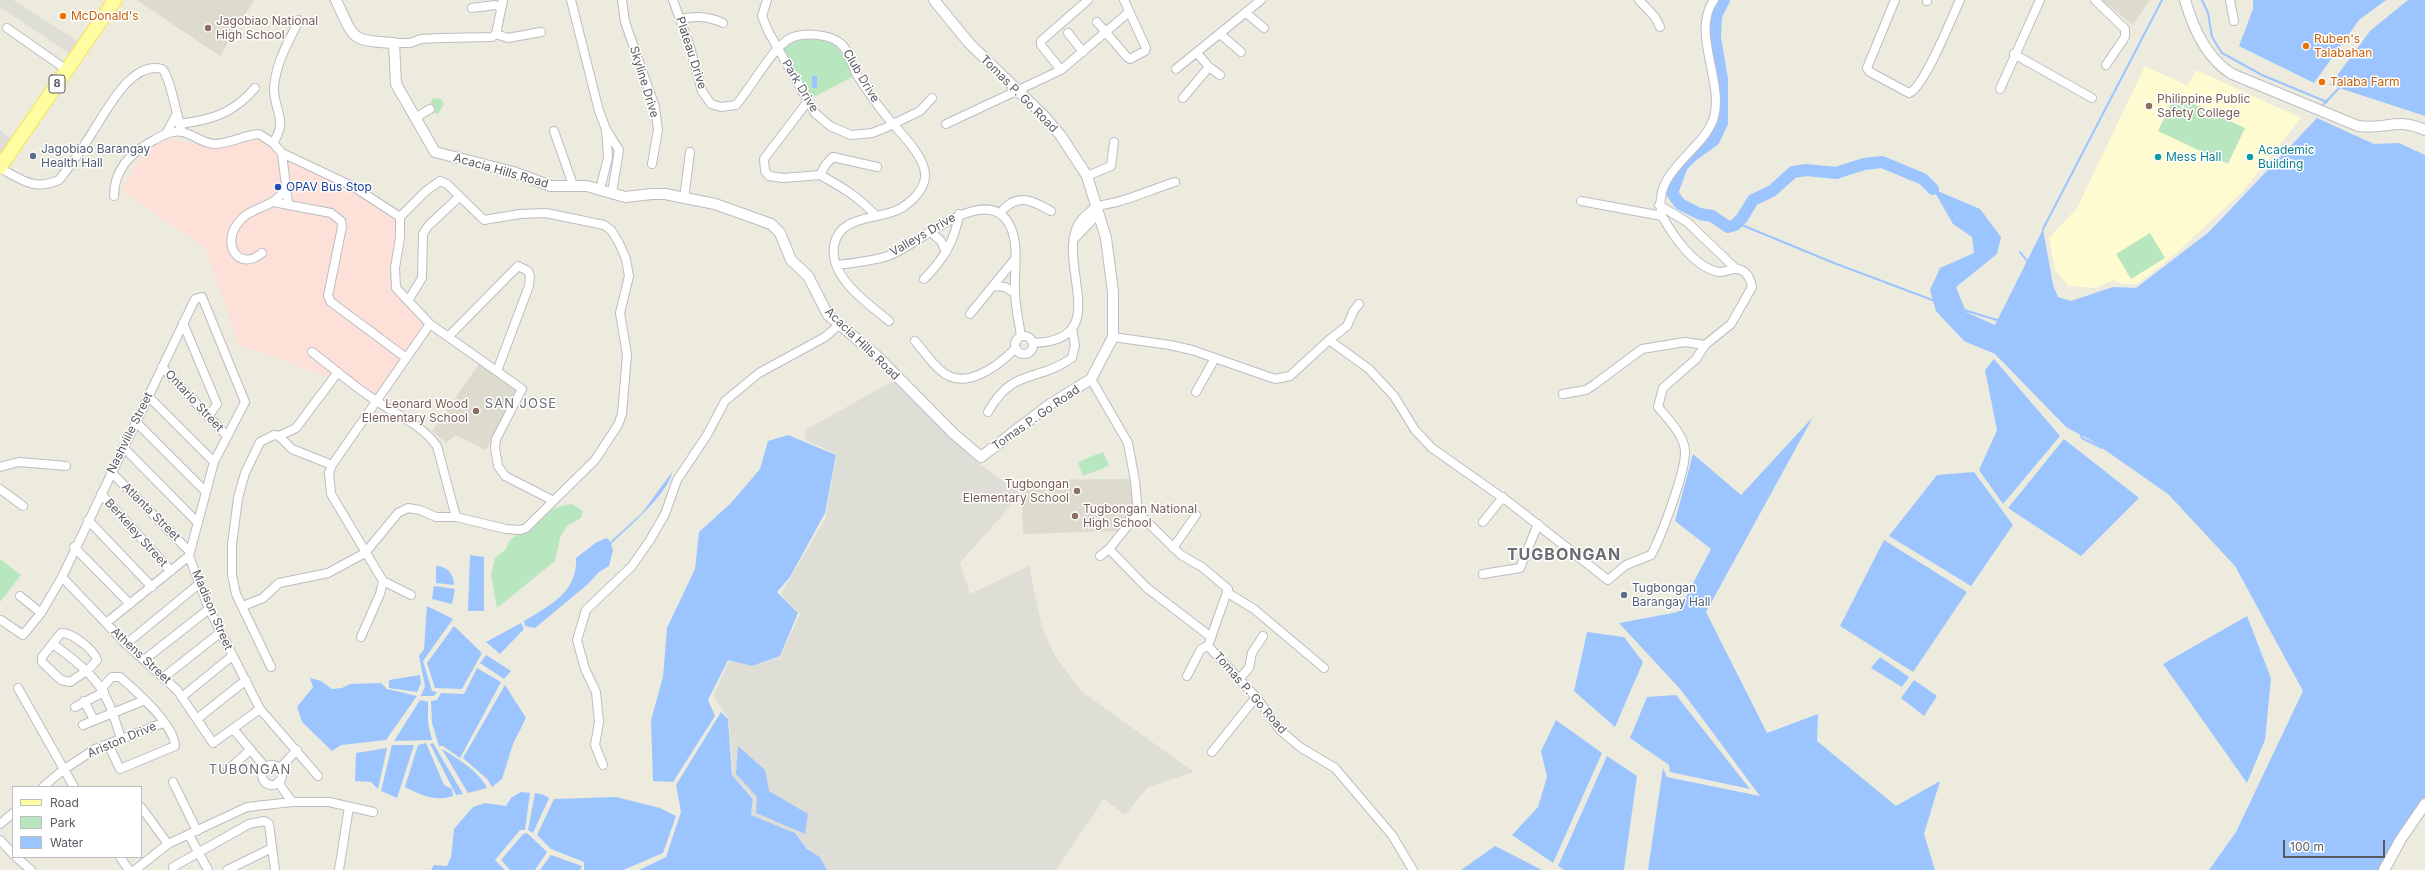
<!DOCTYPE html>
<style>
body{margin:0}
#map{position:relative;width:2425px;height:870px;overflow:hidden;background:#ecebde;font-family:Inter,sans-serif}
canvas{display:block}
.legend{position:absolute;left:12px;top:786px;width:130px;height:72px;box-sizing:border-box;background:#fff;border:1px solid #bcbdc0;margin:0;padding:5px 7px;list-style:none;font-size:12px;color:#585b61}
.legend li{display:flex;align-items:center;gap:8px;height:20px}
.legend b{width:20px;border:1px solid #bcbdc0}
.scale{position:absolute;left:2283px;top:840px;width:102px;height:18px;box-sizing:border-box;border:2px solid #585b61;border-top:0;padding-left:5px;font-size:12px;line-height:14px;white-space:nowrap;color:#585b61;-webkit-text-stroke:3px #fff;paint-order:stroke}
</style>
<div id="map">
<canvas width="2425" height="870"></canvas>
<ul class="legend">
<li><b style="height:5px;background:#fffda1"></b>Road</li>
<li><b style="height:11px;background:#b8e7bf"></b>Park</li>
<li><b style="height:11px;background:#9cc5ff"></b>Water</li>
</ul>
<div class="scale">100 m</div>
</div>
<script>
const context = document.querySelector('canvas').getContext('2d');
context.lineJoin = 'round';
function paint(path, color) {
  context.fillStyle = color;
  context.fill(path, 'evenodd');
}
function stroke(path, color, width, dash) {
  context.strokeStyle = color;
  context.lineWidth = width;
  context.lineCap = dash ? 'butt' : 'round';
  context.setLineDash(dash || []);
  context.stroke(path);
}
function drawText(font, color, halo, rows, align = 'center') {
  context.font = font + ' Inter,sans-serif';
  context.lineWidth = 3;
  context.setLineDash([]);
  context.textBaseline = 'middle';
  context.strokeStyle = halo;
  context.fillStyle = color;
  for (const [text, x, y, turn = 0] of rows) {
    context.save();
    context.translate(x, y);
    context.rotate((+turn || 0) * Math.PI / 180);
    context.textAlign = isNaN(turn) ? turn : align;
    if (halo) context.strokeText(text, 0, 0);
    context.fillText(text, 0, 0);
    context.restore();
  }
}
paint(new Path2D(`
 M 2145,66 L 2188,86 L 2196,70 L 2301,118 L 2244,190 L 2174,255 L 2137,284 L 2122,284 L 2114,280 L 2095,288 L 2069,286 L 2055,270 L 2049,238 L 2077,208 Z`), '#fffbd1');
paint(new Path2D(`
 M 0,0 L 13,0 L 78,41 L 70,54 L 0,7 Z
 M 0,130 L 12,140 L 0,158 Z
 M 897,379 L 901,387 L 973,459 L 1021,494 L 960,563 L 970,594 L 1029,566 L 1042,627 L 1055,656 L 1081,691 L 1194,772 L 1148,787 L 1125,815 L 1104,799 L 1056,870 L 827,870 L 820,857 L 807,848 L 795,833 L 751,815 L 754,798 L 733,776 L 729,719 L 713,696 L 729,661 L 752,666 L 780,657 L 800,614 L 781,594 L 825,519 L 837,454 L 805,440 L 805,430 Z`), '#dfded6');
paint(new Path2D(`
 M 137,0 L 254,0 L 220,56 Z
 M 2102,0 L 2150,0 L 2133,25 Z
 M 479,364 L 516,391 L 486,450 L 456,435 L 446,443 L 432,431 Z
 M 1132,479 L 1133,505 L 1124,525 L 1117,531 L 1023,534 L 1021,480 Z`), '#dcdbcd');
paint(new Path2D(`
 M 165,138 L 209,146 L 229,147 L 252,139 L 267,142 L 289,158 L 393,213 L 400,235 L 393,289 L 422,320 L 418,337 L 375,394 L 239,345 L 205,248 L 120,190 L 149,147 Z`), '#fde0d7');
paint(new Path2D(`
 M 804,39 C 840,40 838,47 854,76 L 810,99 L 782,49 L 787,44 Z
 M 2175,95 L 2245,128 L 2228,164 L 2158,131 Z
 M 433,98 L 441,99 L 444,104 L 438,114 L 432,112 L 429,105 Z
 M 2150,233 L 2165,258 L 2131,279 L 2116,254 Z
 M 1103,452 L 1109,466 L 1083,476 L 1078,462 Z
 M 572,504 L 583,511 L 581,518 L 567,526 L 560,538 L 555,561 L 497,608 L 491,575 L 495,558 L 506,549 C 509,534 521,536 531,528 C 535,525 536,519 540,516 C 550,509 561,506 572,504 Z
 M 0,559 L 21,575 L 0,602 Z`), '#b8e7bf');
paint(new Path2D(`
 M 2253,0 L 2386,0 L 2359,20 L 2314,83 L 2239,46 L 2253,9 Z
 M 2408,0 L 2425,0 L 2425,116 L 2330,85 L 2370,31 Z
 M 812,76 L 817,76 L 817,88 L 812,88 Z
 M 2317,118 L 2374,144 L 2399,143 L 2425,155 L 2425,798 L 2378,870 L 2209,870 L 2236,832 L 2303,691 L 2235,566 L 2168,494 L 2092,441 L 2066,427 L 1995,354 L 1964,341 L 1936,311 L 1930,290 L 1940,268 L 1974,253 L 1972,237 L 1953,224 L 1933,189 L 1980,209 L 2001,237 L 1997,254 L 1956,287 L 1966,312 L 1995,325 L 2043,229 L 2053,285 L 2058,297 L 2071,301 L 2113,287 L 2136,288 L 2209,232 Z
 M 1994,359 L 2060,436 L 2003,504 L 1979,470 L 1997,430 L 1985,370 Z
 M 1813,417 L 1706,612 L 1767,733 L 1818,714 L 1817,741 L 1896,806 L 1940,781 L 1924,834 L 1935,870 L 1648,870 L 1663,768 L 1667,777 L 1760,796 L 1681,690 L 1619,623 L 1678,612 L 1711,549 L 1675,521 L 1693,454 L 1741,495 Z
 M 788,435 L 836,455 L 825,513 L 790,577 L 777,592 L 798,613 L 780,656 L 752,666 L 728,660 L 708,700 L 715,716 L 673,782 L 653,781 L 651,720 L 663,677 L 667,628 L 695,569 L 699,532 L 731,503 L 760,469 L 768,441 Z
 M 2064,439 L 2139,498 L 2081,556 L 2008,508 Z
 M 672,472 C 669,493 626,529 611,544 L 613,550 L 609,566 L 599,572 L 588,584 L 535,628 L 525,626 L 524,621 C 549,606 578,592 576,558 L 597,542 L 607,538 L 610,542 L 642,513 Z
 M 1974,472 L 2013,525 L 1971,586 L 1889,536 L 1937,475 Z
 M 1884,540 L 1967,592 L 1913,672 L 1840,626 Z
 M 470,555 L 484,557 L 484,611 L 468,611 Z
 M 436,566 C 447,566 454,574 454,585 L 436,583 Z
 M 434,586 L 455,589 L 452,604 L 432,599 Z
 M 427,606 L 453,619 L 423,661 L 432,691 L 437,692 L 434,696 L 421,696 L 425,686 L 419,656 L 424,649 Z
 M 2247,616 L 2271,678 L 2265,740 L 2247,783 L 2163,664 Z
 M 521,623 L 524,629 L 500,654 L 486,642 Z
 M 454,626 L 482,653 L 462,689 L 435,688 L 427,663 Z
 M 1587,632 L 1624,637 L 1643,662 L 1615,727 L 1574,691 Z
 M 486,655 L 511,671 L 504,679 L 480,663 Z
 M 1880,657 L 1909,677 L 1902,687 L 1871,668 Z
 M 477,668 L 501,682 L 460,758 L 443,746 L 439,746 L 432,723 L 431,701 L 437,700 L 441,693 L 464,694 Z
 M 420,675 L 421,683 L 417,692 L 389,688 L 389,680 Z
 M 310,678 L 321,681 L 332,689 L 342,688 L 350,684 L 381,683 L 387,689 L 417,696 L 386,740 L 341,745 L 332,751 L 302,722 L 297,707 L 313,687 Z
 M 1914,680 L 1937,696 L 1924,716 L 1901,698 Z
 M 505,685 L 526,718 L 513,744 L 502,779 L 492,787 L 487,779 L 463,758 Z
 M 1676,695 L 1750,789 L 1670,772 L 1669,765 L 1630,738 L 1647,697 Z
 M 420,700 L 428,702 L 428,723 L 432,740 L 394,741 Z
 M 721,712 L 728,719 L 732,775 L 753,799 L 751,815 L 795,833 L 807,849 L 820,857 L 827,870 L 639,870 L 666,857 L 681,812 L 676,785 Z
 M 1556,720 L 1602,753 L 1553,863 L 1512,835 L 1538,807 L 1547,777 L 1541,751 Z
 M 426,743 L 444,785 L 452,789 L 453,796 C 435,802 421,795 405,787 L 418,745 Z
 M 433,743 L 463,794 L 456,795 L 430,744 Z
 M 392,745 L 414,745 L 397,798 L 381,791 Z
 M 738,746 L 765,770 L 769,791 L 808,814 L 805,834 L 756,813 L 757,797 L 736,774 Z
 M 387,748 L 378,789 L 371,782 L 355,781 L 356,753 Z
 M 442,749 C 458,759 479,771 487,788 L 468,793 Z
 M 1607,756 L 1637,776 L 1624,870 L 1564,870 L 1558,866 Z
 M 521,792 L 530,793 L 525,830 L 520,830 L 495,860 L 505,870 L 431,870 L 434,865 L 447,866 L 451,857 L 454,829 L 473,807 L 485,803 L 506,806 L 511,798 Z
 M 535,793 L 544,795 L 549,798 L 533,833 L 528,830 Z
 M 616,797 L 660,808 L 676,816 L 663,853 L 623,870 L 584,870 L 584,862 L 551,849 L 537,835 L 554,799 Z
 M 527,833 L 547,852 L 535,870 L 510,870 L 501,860 L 523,834 Z
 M 1495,846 L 1542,870 L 1461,870 Z
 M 551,855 L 582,866 L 580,870 L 540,870 Z`), '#9cc5ff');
stroke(new Path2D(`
 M 2202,0 L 2208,13 L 2212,37 L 2222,53 L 2262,75 L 2327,102
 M 2322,106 L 2340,87
 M 1737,223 L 1834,263 L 1935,301
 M 2043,229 L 2162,0
 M 2020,252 L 2028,262
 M 1964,310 L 2000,321
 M 2080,433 L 2082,438 L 2102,448`), '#9cc5ff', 2);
stroke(new Path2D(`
 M 1724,0 L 1716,16 L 1715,38 L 1722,79 L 1722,123 L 1714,140 L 1693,155 L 1682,166 L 1672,193 L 1680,204 L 1700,214 L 1712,216 L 1728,227 L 1735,225 L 1742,218 L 1753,200 L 1772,191 L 1793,172 L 1807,170 L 1836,173 L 1864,164 L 1882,162 L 1923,179 L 1933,189`), '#9cc5ff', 12);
const minor = new Path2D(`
 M 571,0 L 599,111 L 606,129 L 619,150 L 612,193
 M 622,0 L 625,22 L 655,107 L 658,130 L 652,164
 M 673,0 L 689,44 L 702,91 L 711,104 L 721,107 L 736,105 C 751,88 773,46 791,38 C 804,32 829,34 840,43 C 849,50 852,66 857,75 C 865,88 874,100 883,112 C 895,128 927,156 925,177 C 924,192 906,208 892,212 C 870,220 839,217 834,246 C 829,278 869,304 889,321
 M 767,0 L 762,16 L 768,31 L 815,113 L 830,126 L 851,135 L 872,133 L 885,128 L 920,111 L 932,98
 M 1639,0 L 1655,17 L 1660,27
 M 1895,0 L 1867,68 L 1870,72 L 1909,93 C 1924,88 1952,17 1960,0
 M 2095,0 L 2125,29 L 2125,37 L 2106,65
 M 2230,0 L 2234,21
 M 1927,1 L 1927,0
 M 472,8 L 495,5 L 501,7
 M 1246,13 L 1264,28
 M 680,19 C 696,16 708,16 723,23
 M 1097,22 L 1127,57 L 1130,59 L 1145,51 L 1146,48 L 1124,0
 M 7,28 L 67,70
 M 1068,33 L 1083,52
 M 496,34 L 508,38 L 541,32
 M 496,34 L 503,0
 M 1220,34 L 1241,52
 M 394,43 L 410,43 L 421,39 L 442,38 L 492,37 L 496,34
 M 2014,54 L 2092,98
 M 1209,67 L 1220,75
 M 1176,69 L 1261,0
 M 1061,70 L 1041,45 L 1041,41 L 1088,0
 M 2000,89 L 2040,0
 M 1183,98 L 1209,67 L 1197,53
 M 808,101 L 764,159 L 765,171 L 769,176 L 783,178 L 820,175 L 826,164 L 833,157 L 877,167
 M 415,118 L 430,109
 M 179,124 C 212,120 234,113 255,88
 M 946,124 L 1061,70 L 1129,12
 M 554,131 L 573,185
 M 167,132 L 176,115
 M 273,143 C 289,119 273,110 274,87 C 276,62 289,41 299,20
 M 282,153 L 354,187 L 400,217 L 400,238 L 395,268 L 396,288 L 430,324 L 332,465 L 329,473 L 331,494 L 383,581 L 411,595
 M 0,168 C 22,180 34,191 59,180 C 71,165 82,149 92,133 C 106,112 131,60 162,69 C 170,75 177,118 182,132
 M 820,175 C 842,187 859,197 875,215
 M 1087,176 L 1111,166 L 1114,142
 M 600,189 L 608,158 L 606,129
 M 114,196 C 114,169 131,152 154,140 C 163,135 172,130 183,132 C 194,135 202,143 214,144 C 230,144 244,135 259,134 L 273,143 L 282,153 L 288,203
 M 684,199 L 690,152
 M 1581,201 L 1662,216 C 1651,172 1700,154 1713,120 C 1726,84 1690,33 1714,0
 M 273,202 L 331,213 L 341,221 L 342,227 L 328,296 L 331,302 L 405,357
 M 1659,205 L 1687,222 L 1735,268
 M 1000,213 C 1017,192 1031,200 1051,211
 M 931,232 L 941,241 L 946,252
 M 1075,238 L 1095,217
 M 262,253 C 239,272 221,245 238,223 C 248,210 261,209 274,201 C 278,198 281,194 285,191
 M 837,265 C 854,263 872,261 888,256 C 918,246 989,177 1011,228 C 1019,247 1014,271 1015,291 C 1015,306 1019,322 1021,336
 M 924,279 C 943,260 955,241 959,214
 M 994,286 L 1005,287 L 1015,293
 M 408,301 L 422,278 L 423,234 L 428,226 L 459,197
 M 970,314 L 1015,259
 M 183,323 L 217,404 L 208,417
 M 430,324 L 522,389 L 496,439 L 495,448 L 498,466 L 505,476 L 552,500
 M1015 345a9 9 0 1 1 18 0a9 9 0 1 1-18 0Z
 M 448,337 L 518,266 L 528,271 L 530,276 L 529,286 L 497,371
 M 1113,337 L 1170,345 L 1192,350 L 1275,379 L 1290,376 L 1329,340 L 1369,369 L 1394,396 L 1415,430 L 1432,448 L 1510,503 L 1608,580 L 1626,565 L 1651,555 C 1661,537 1686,471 1685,451 C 1684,435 1668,419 1658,407 L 1663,388 L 1696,359 L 1705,345 L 1731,324 L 1752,287 C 1751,280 1747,272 1741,270 C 1733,266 1726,273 1719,272 C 1695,268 1673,236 1662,216
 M 1329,340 L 1347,326 L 1354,310 L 1359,304
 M 915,341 C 923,350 930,361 939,369 C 963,393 997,367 1016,348
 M 1033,343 C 1119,341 1050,257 1082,219 C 1086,215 1091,210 1096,207 C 1103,204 1112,204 1120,201 C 1138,196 1156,188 1175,182
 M 312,352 C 333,368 353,386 375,400 C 397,415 421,424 437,446 L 456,517
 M 162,367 L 226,435
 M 1091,379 L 1128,443 L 1135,481 L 1138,513 L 1181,555 L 1202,567 L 1228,589 L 1208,646
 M 1196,392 L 1215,358
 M 1563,394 L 1586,390 L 1595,384 L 1642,349 L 1685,342 L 1705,345
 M 148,396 L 214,462
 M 988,412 C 1013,367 1036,383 1072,358 L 1075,345 L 1072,329
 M 136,422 L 205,491
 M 279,436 L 292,449 L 332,465
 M 123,447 L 198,523
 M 0,467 L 19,462 L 66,466
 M 111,472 L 190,552
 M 0,489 L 23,506
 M 101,494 L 171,571
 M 88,520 L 152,587
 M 1483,522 L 1503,497
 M 74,547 L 130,604
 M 1173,548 L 1196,515
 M 1109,549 L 1147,588 L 1211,637
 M 1100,556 L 1109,549 L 1138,513
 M 1483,574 L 1520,568 L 1538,524
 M 62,577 L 126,644 L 177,690 L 213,743 L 260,709
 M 1228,593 L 1254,609 L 1324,668
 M 20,596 L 41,613
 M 243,606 L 263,598 L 279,583 L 328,573 L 365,553 L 398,513 L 408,508 L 420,510 L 436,517 L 456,517 L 506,529 L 520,530 L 526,528 L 595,460 L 618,425 L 622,414 L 627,355 L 620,313 L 629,276 L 626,259 L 619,243 L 611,230 L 604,225 L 546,213 L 520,214 L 484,220 L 447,184 L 440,181 L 426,191 L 400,217
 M 1,620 L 23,635 L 41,613 L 62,577 L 195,299 L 202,297 L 245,402 L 214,462 L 189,556 L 209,609 L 260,709 L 318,776
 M 106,623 L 189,556
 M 61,633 C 72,632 94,650 97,660 L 88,670 L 70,682 L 61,680 L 42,662 L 42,657 Z
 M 361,637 L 380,594 L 383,581
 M 53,644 C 97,677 105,685 121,739
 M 126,644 L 199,584
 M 1208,646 L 1256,697 L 1280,730 L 1300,747 L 1335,768 L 1392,835 L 1413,870
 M 144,660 L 209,609
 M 271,667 L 236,594 L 232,575 L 232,545 L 238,498 L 245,473 L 260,442 L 274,435 L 279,436 L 296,428 L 338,372
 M 1187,676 L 1201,649 L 1208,646
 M 164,677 L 221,632
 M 1240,678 L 1249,668 L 1252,653 L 1263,636
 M 18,688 L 74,787
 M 102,688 L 112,677 L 120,677 C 136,691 174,724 175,746 L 120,769 L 108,744
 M 183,696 L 232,656
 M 84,701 L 94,720
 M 75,707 L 104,692
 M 197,719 L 246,680
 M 83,725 L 145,700
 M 234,730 L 265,767
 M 1212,752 L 1256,697
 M262 775a10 10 0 1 1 20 0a10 10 0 1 1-20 0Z
 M 603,765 L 595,745 L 599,722 L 596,692 L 585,669 L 577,640 L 586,610 L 632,566 L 650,540 L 665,514 L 677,480 L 707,435 L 725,401 L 759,373 L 825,337 L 840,324
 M 280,768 L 297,750
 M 228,770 L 250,750
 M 173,782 L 197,831
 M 278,782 L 292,802
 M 43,787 L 63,770 L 95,749 L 163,723
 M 141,807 L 168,844
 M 0,824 L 13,813
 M 189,835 L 208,870
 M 0,840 L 13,854
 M 16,857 L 31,870
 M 120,857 L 129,870
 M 173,867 L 249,824 L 264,821 L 269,824 L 275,870
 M 135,870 L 168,844 L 247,807 L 292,802 L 329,802 L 373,812
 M 227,870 L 272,848
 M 339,870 L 349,807`);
const tertiary = new Path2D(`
 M 336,0 C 355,40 349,40 394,43 L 396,84 L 435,152 L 513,172 L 551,186 L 587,186 L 625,197 L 652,194 L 665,194 L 715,204 L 771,224 L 780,233 L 791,260 L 808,276 L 828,315 L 877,356 L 954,434 L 981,457 L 1049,405 L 1091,379 L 1113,337 L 1113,292 L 1106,238 L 1087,176 L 1061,136 L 1044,116 L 969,43 L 934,0
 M 2185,0 C 2193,28 2206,58 2232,74 L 2358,126 C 2385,130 2398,117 2425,130
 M 2384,870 L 2401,839 L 2425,804`);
const primary = new Path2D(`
 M 0,167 L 115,0`);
stroke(minor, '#bcbdc4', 10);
stroke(tertiary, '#bcbdc4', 12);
stroke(primary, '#fbe349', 15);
stroke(minor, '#fff', 8);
stroke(tertiary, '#fff', 10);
stroke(primary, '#fffda1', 13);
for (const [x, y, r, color] of [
 [63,16,4,"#e8710a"],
 [208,28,4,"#8d6e63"],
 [2306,46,4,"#e8710a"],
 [2322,82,4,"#e8710a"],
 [2149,106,4,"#8d6e63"],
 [33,156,4,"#5c6f8a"],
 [2158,157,4,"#0f9aa8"],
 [2250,157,4,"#0f9aa8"],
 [278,187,4,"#1a4fb4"],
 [476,411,4,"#8d6e63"],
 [1077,491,4,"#8d6e63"],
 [1075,516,4,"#8d6e63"],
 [1624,595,4,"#5c6f8a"]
]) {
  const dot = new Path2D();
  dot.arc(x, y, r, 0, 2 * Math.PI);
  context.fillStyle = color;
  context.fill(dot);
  stroke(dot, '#fff', 1.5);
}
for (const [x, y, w] of [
 [57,84,16]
]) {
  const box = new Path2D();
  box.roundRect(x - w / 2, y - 9, w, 18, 3);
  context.fillStyle = '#fff';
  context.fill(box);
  stroke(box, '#585b61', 1);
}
drawText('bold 11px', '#585b61', null, [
 ["8",57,84]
]);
drawText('12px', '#c56008', '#fff', [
 ["McDonald's",71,16],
 ["Ruben's",2314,39],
 ["Talabahan",2314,53],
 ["Talaba Farm",2330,82]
], 'left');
drawText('12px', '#785e54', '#fff', [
 ["Jagobiao National",216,21],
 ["High School",216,35],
 ["Philippine Public",2157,99],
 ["Safety College",2157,113],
 ["Leonard Wood",468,404,"right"],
 ["Elementary School",468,418,"right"],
 ["Tugbongan",1069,484,"right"],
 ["Elementary School",1069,498,"right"],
 ["Tugbongan National",1083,509],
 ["High School",1083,523]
], 'left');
drawText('12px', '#585b61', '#fff', [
 ["Plateau Drive",691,53,72],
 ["Club Drive",861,76,59],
 ["Skyline Drive",644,82,73],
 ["Park Drive",800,86,59],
 ["Tomas P. Go Road",1019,94,45],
 ["Acacia Hills Road",501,171,16],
 ["Valleys Drive",923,235,-30],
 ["Acacia Hills Road",862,344,44],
 ["Ontario Street",194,401,47],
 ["Tomas P. Go Road",1036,418,-35],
 ["Nashville Street",130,433,-64],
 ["Atlanta Street",151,512,45],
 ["Berkeley Street",136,533,48],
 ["Madison Street",212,610,67],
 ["Athens Street",141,656,43],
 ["Tomas P. Go Road",1250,693,49],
 ["Ariston Drive",122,740,-23]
]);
drawText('12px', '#4e5e75', '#fff', [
 ["Jagobiao Barangay",41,149],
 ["Health Hall",41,163],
 ["Tugbongan",1632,588],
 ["Barangay Hall",1632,602]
], 'left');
drawText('12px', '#0d838f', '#fff', [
 ["Academic",2258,150],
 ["Building",2258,164],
 ["Mess Hall",2166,157]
], 'left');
drawText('12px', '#164399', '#fff', [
 ["OPAV Bus Stop",286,187]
], 'left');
context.letterSpacing = '1px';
drawText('13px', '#696c73', '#fff', [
 ["SAN JOSE",521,404],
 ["TUBONGAN",250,770]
]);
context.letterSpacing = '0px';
context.letterSpacing = '1px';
drawText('bold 16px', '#696c73', '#fff', [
 ["TUGBONGAN",1564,555]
]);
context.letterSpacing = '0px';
</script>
